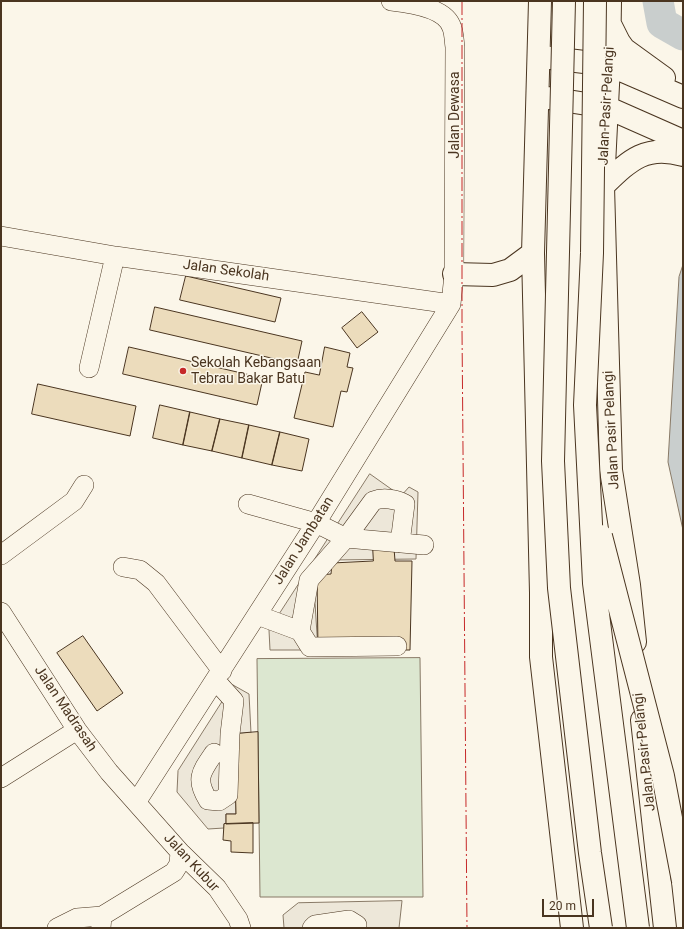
<!DOCTYPE html>
<style>
body{margin:0}
#map{position:relative;width:684px;height:929px;overflow:hidden;background:#fbf6e9;font-family:Roboto,sans-serif}
canvas{display:block}
.frame{position:absolute;inset:0;border:2px solid #4a3520;pointer-events:none}
.scale{position:absolute;left:542px;top:899px;width:52px;height:18px;box-sizing:border-box;border:2px solid #4a3520;border-top:0;padding-left:5px;font-size:12px;line-height:14px;white-space:nowrap;color:#4a3520;-webkit-text-stroke:3px #fbf6e9;paint-order:stroke}
</style>
<div id="map">
<canvas width="684" height="929"></canvas>
<div class="frame"></div>
<div class="scale">20 m</div>
</div>
<script>
const context = document.querySelector('canvas').getContext('2d');
context.lineJoin = 'round';
function paint(path, color) {
  context.fillStyle = color;
  context.fill(path, 'evenodd');
}
function stroke(path, color, width, dash) {
  context.strokeStyle = color;
  context.lineWidth = width;
  context.lineCap = dash ? 'butt' : 'round';
  context.setLineDash(dash || []);
  context.stroke(path);
}
function drawText(font, color, halo, rows, align = 'center') {
  context.font = font + ' Roboto,sans-serif';
  context.lineWidth = 3;
  context.setLineDash([]);
  context.textBaseline = 'middle';
  context.strokeStyle = halo;
  context.fillStyle = color;
  for (const [text, x, y, turn = 0] of rows) {
    context.save();
    context.translate(x, y);
    context.rotate((+turn || 0) * Math.PI / 180);
    context.textAlign = isNaN(turn) ? turn : align;
    if (halo) context.strokeText(text, 0, 0);
    context.fillText(text, 0, 0);
    context.restore();
  }
}
const green = new Path2D(`
 M 420,658 L 423,897 L 260,897 L 257,659 Z`);
paint(green, '#dce7d0');
stroke(green, '#887966', 1);
const parking = new Path2D(`
 M 370,474 L 401,496 L 409,487 L 418,492 L 416,559 L 331,560 L 313,571 L 318,650 L 270,650 L 269,630 Z
 M 233,685 L 249,694 L 251,733 L 234,734 L 236,814 L 226,814 L 226,824 L 224,824 L 224,828 L 208,829 L 177,792 L 178,771 Z
 M 402,901 L 399,928 L 284,928 L 283,915 L 298,903 Z`);
paint(parking, '#ede7d9');
stroke(parking, '#887966', 1);
const water = new Path2D(`
 M 683,265 L 683,530 L 668,462 L 679,277 Z`);
paint(water, '#c9cecd');
stroke(water, '#887966', 1);
stroke(new Path2D(`
 M 658,1 L 662,23 L 683,35`), '#c9cecd', 31);
const building = new Path2D(`
 M 186,276 L 281,298 L 275,322 L 180,300 Z
 M 155,307 L 302,341 L 297,364 L 150,330 Z
 M 362,312 L 378,332 L 357,348 L 342,328 Z
 M 129,347 L 263,378 L 257,405 L 123,374 Z
 M 325,347 L 350,353 L 347,367 L 353,368 L 347,392 L 341,391 L 333,427 L 294,418 L 305,372 L 319,375 Z
 M 38,384 L 136,406 L 130,436 L 32,414 Z
 M 160,405 L 190,412 L 183,445 L 153,438 Z
 M 190,412 L 220,419 L 212,451 L 183,445 Z
 M 220,419 L 249,425 L 242,458 L 212,451 Z
 M 249,425 L 280,432 L 272,465 L 242,458 Z
 M 280,432 L 309,439 L 302,471 L 272,465 Z
 M 373,547 L 394,548 L 395,561 L 412,561 L 410,650 L 318,650 L 317,575 L 331,574 L 332,563 L 373,561 Z
 M 83,636 L 123,693 L 97,711 L 57,653 Z
 M 258,732 L 259,823 L 226,824 L 226,814 L 236,814 L 234,734 Z
 M 253,823 L 253,853 L 231,852 L 231,841 L 223,840 L 224,824 Z`);
paint(building, '#ecdcbc');
stroke(building, '#4a3520', 1);
const minor = new Path2D(`
 M 1,236 L 115,256 L 451,304
 M 89,368 L 115,256
 M 248,504 L 316,523 L 346,538 L 424,545
 M 1,555 L 74,501 L 84,485
 M 123,567 L 140,570 L 156,583 L 222,671
 M 1,612 L 77,730 L 109,772 L 180,852 L 217,888 L 238,919 L 241,928
 M 257,615 L 300,631 L 310,647 L 397,646
 M 300,631 L 309,580 L 346,538 L 373,501 C 383,497 396,499 405,504 L 400,543
 M 214,753 C 201,772 195,779 208,800 L 219,801 L 228,795 L 230,734 L 234,701 L 216,681
 M 1,778 L 77,730
 M 137,801 L 316,523 L 451,304 L 454,274 L 455,47 C 454,40 454,33 452,28 C 446,7 409,3 391,1
 M 57,928 L 77,918 L 102,916
 M 101,928 L 102,916 L 174,872 L 179,864 L 180,852
 M 312,928 L 315,925 L 349,920 L 357,925 L 356,928`);
const major = new Path2D(`
 M 540,1 L 533,253 L 541,593
 M 610,1 L 609,65 L 603,186 L 611,470 L 629,585 L 635,642
 M 610,24 L 619,42 L 624,49 L 664,78
 M 543,57 L 609,65 L 683,97
 M 542,97 L 606,107 L 683,141
 M 603,186 C 629,161 645,144 683,155
 M 454,274 L 493,275 L 510,270 L 533,253
 M 642,720 L 665,928`);
const highway = new Path2D(`
 M 541,593 L 541,657 L 572,928`);
stroke(minor, '#4a3520', 20);
stroke(major, '#4a3520', 24);
stroke(highway, '#4a3520', 24);
stroke(minor, '#fbf6e9', 19);
stroke(major, '#fbf6e9', 22);
stroke(highway, '#fbf6e9', 22);
const highwayBridge = new Path2D(`
 M 564,1 L 553,461 L 559,588 L 590,853 L 601,928
 M 595,1 L 592,253 L 585,405 L 594,583 L 638,928
 M 601,536 L 663,776 L 683,881`);
stroke(highwayBridge, '#4a3520', 24, []);
stroke(highwayBridge, '#fbf6e9', 22);
stroke(new Path2D(`
 M 462,1 L 462,329 L 467,928`), '#c62828', 1, [14, 3, 2, 3]);
for (const [x, y, r, color] of [
 [183,371,4,"#c62828"]
]) {
  const dot = new Path2D();
  dot.arc(x, y, r, 0, 2 * Math.PI);
  context.fillStyle = color;
  context.fill(dot);
  stroke(dot, '#fbf6e9', 1.5);
}
drawText('14px', '#4a3520', '#fbf6e9', [
 ["Jalan Pasir Pelangi",607,106,-87],
 ["Jalan Dewasa",455,115,-90],
 ["Jalan Sekolah",226,271,8],
 ["Jalan Pasir Pelangi",612,430,-93],
 ["Jalan Jambatan",304,541,-58],
 ["Jalan Madrasah",65,709,56],
 ["Jalan Pasir Pelangi",645,752,-96],
 ["Jalan Kubur",191,863,47]
]);
drawText('14px', '#4a3520', '#fbf6e9', [
 ["Sekolah Kebangsaan",191,363],
 ["Tebrau Bakar Batu",191,379]
], 'left');
</script>
